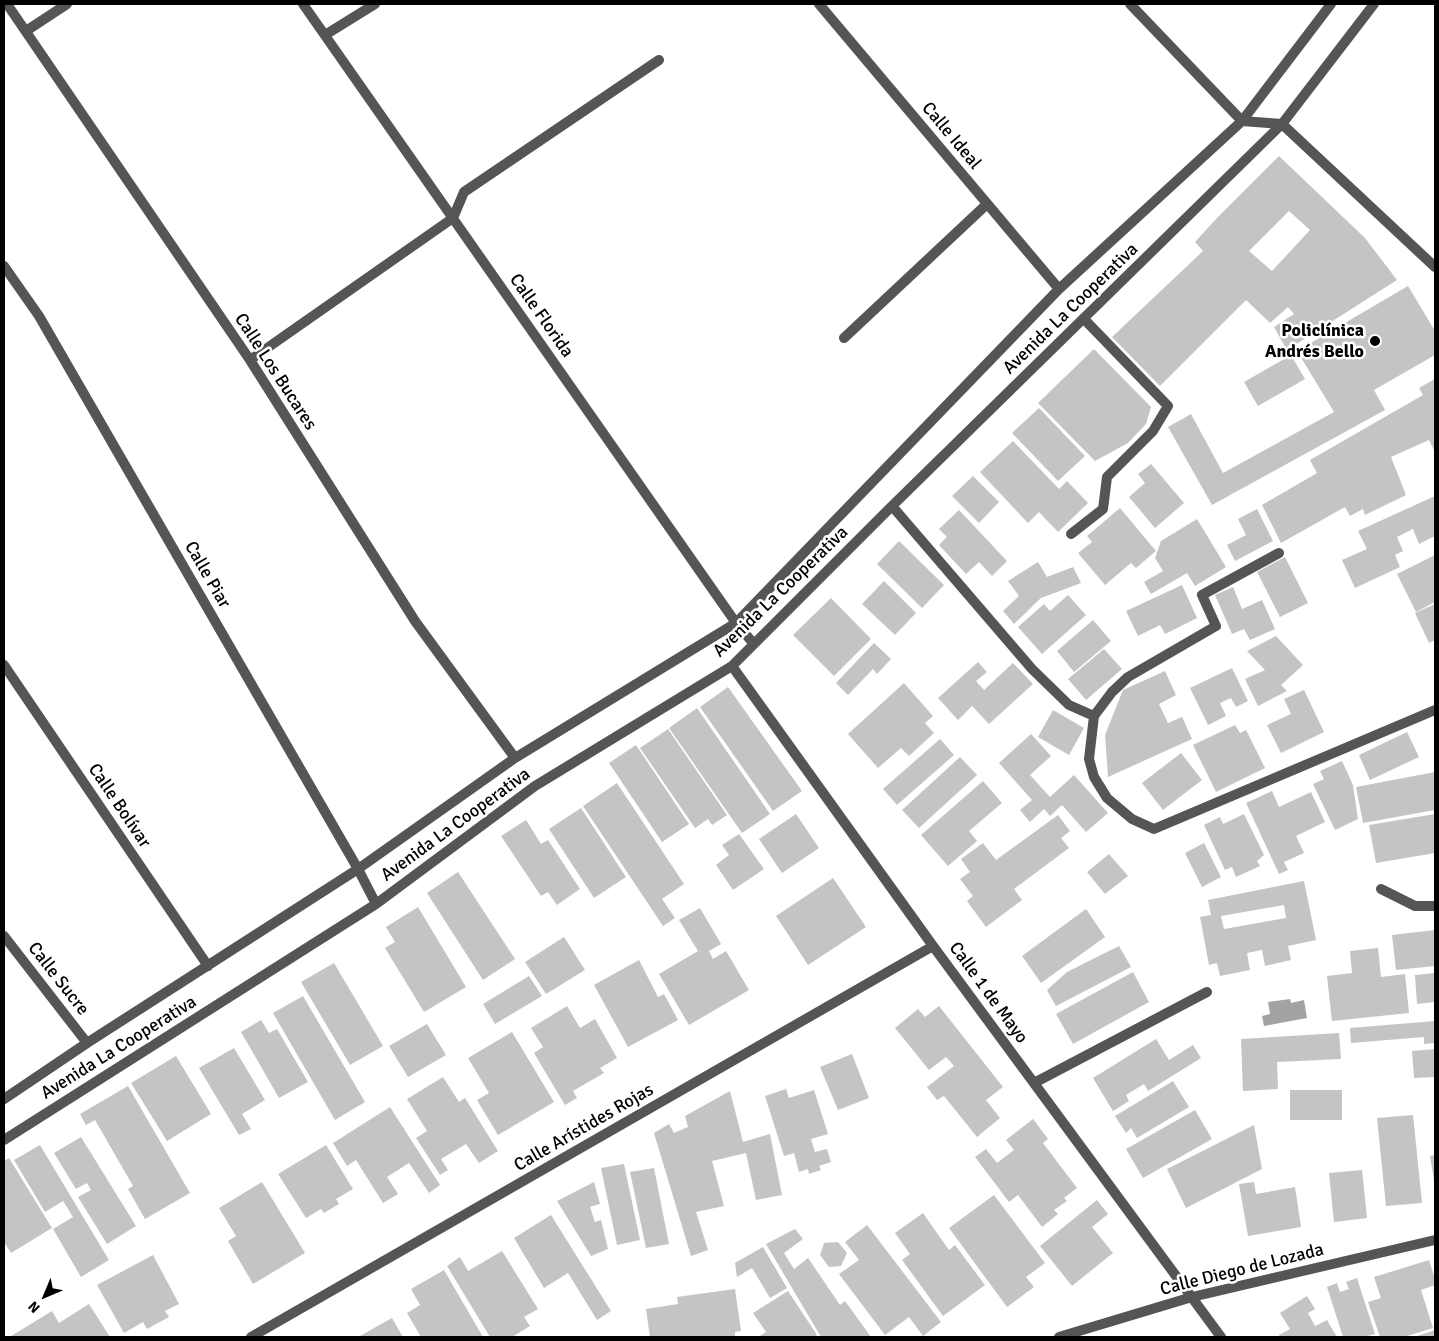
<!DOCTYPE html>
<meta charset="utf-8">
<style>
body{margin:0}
#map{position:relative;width:1439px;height:1341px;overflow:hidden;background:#fff;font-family:Signika,sans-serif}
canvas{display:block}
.frame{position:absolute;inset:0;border:5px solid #000;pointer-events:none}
.north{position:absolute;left:20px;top:1271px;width:50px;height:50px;-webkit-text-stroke:4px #fff;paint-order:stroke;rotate:225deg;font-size:14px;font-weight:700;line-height:20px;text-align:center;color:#000}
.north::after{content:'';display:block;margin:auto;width:18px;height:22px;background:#000;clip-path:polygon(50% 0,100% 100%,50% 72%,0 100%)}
</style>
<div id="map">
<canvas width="1439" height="1341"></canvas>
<div class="frame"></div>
<div class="north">N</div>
</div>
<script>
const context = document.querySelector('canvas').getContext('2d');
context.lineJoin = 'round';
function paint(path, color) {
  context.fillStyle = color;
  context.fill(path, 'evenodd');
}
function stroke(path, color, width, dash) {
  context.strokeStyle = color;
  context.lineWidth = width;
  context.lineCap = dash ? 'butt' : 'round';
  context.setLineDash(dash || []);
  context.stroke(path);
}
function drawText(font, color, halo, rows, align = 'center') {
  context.font = font + ' Signika,sans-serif';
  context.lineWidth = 5;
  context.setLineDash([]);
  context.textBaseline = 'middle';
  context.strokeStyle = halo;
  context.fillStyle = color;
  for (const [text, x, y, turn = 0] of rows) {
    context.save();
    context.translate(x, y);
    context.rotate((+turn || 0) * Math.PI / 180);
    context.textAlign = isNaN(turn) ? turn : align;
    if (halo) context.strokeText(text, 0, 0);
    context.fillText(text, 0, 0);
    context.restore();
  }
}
paint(new Path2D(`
 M 1290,999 L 1291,1003 L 1304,1000 L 1307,1018 L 1264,1026 L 1262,1016 L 1270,1014 L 1268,1002 Z`), '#a3a3a3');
paint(new Path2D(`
 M 1279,156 L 1365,238 L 1397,280 L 1287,350 L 1274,327 L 1294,314 L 1288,307 L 1270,323 L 1246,300 L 1160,386 L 1112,337 L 1203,251 L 1195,242 L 1216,219 ZM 1289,211 L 1310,230 L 1272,271 L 1249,251 Z
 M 1408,286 L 1435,331 L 1435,355 L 1374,390 L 1385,410 L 1212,505 L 1168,427 L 1191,414 L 1223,473 L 1334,412 L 1297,351 Z
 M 1094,349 L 1151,407 L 1146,424 L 1128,443 L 1095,461 L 1038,403 Z
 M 1291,355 L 1305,379 L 1258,406 L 1244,382 Z
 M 1435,379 L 1435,452 L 1429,440 L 1391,457 L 1406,495 L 1365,515 L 1363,509 L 1350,516 L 1345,507 L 1281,543 L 1262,505 L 1317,473 L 1310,460 L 1423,395 L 1419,388 Z
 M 1039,408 L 1085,456 L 1058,481 L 1012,433 Z
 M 1013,441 L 1059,489 L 1067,481 L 1088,503 L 1058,532 L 1039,512 L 1028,523 L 980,472 Z
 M 1151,464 L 1184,503 L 1155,528 L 1129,497 L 1145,483 L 1138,474 Z
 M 973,476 L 999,502 L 979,523 L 952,496 Z
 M 1435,496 L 1435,536 L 1419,544 L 1413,529 L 1397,537 L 1403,551 L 1395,555 L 1400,567 L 1355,588 L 1342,560 L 1367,549 L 1358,531 Z
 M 1120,508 L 1156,551 L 1136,568 L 1131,563 L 1105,585 L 1078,553 L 1092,542 L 1087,536 Z
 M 1257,509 L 1273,541 L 1235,561 L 1227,545 L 1246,535 L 1238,519 Z
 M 959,510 L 1007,561 L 992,576 L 979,562 L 966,574 L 939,545 L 947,537 L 939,529 Z
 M 1197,519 L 1226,567 L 1195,586 L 1187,573 L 1151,594 L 1144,582 L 1163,571 L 1155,558 L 1161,541 Z
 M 899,541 L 944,585 L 922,608 L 877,564 Z
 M 1435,555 L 1435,602 L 1416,612 L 1397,574 Z
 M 1285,557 L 1308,603 L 1280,617 L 1257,572 Z
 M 1038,562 L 1047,577 L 1073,567 L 1081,583 L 1041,598 L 1014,624 L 1003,611 L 1019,596 L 1008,581 Z
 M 884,581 L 916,613 L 895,635 L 862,604 Z
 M 1182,585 L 1197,618 L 1165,634 L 1160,625 L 1138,636 L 1126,611 Z
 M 1233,587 L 1242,609 L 1262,600 L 1275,629 L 1250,640 L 1244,629 L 1232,634 L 1215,595 Z
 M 1068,595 L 1086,615 L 1042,654 L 1018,627 L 1044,604 L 1050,611 Z
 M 831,598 L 871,639 L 834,676 L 793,635 Z
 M 1435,604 L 1435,640 L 1429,643 L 1415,613 Z
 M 1093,620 L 1111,641 L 1074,672 L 1057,651 Z
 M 1276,636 L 1303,665 L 1281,685 L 1287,691 L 1258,706 L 1245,679 L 1265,670 L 1247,651 Z
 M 874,643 L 891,659 L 877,674 L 873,669 L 848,695 L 836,683 Z
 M 1104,649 L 1122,669 L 1086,700 L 1068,679 Z
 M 978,662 L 987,672 L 976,681 L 984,690 L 1013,663 L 1033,684 L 989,724 L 972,706 L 958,720 L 938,698 Z
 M 1232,668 L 1248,701 L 1236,707 L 1231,698 L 1220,703 L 1226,716 L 1208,725 L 1190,688 Z
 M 1165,671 L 1176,695 L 1159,704 L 1168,723 L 1182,717 L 1192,739 L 1108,777 L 1105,735 L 1123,690 Z
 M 904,683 L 933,716 L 925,723 L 934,733 L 909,756 L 901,748 L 878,768 L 848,734 Z
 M 728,687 L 802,791 L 773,811 L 700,707 Z
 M 1304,690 L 1324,732 L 1281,753 L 1267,725 L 1291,714 L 1284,699 Z
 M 697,708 L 770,814 L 742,833 L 669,728 Z
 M 1053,710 L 1084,728 L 1069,755 L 1038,737 Z
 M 1235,725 L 1240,733 L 1246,730 L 1265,768 L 1216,792 L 1193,745 Z
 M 668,729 L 727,815 L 712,825 L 708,819 L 695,828 L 640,748 Z
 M 1407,732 L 1419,757 L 1370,780 L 1359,755 Z
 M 1031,734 L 1051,756 L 1030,775 L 1050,797 L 1074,775 L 1108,813 L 1086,832 L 1062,805 L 1050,816 L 1044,809 L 1030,822 L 1020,810 L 1032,800 L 999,763 Z
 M 940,739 L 954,755 L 897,805 L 883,789 Z
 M 636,745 L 689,824 L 662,842 L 609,763 Z
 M 1181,753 L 1202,780 L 1163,810 L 1142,783 Z
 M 960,757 L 977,775 L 919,828 L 902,810 Z
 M 1342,761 L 1353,785 L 1358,819 L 1335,830 L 1313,784 L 1324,779 L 1320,771 Z
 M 1435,772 L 1435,810 L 1363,823 L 1356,787 Z
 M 983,781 L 1002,803 L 969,831 L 977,841 L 948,866 L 921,835 Z
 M 617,783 L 684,884 L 662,899 L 675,918 L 663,926 L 583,806 Z
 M 1272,791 L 1279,807 L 1311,792 L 1325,822 L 1296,836 L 1304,853 L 1284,862 L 1288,870 L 1279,874 L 1246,803 Z
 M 581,808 L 626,877 L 594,898 L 549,829 Z
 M 796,814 L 819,848 L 782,873 L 759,839 Z
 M 1244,814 L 1264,855 L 1257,861 L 1260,866 L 1236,877 L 1232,867 L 1225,870 L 1204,825 L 1220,817 L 1223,824 Z
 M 1435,814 L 1435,853 L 1376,863 L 1369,825 Z
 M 1058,815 L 1070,831 L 1061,838 L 1069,848 L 1014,889 L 1022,900 L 986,927 L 967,901 L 973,896 L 960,879 L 970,872 L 961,859 L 983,843 L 996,860 Z
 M 526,820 L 541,844 L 548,840 L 580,889 L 557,905 L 548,892 L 541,896 L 501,836 Z
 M 739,834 L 764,869 L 733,890 L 716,865 L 729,855 L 722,845 Z
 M 1204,843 L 1221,877 L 1202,887 L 1185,853 Z
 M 1109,854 L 1128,876 L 1105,894 L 1087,872 Z
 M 458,872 L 515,959 L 483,980 L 427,893 Z
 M 833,878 L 866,927 L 808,965 L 776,916 Z
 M 1304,881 L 1316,940 L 1288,946 L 1291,960 L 1265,966 L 1262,950 L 1247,953 L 1250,970 L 1220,976 L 1217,963 L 1209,965 L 1200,917 L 1211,915 L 1208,900 ZM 1284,905 L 1286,918 L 1224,929 L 1221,916 Z
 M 418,907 L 466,987 L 424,1012 L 385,948 L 395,942 L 386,927 Z
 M 700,908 L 721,944 L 709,951 L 713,959 L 726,951 L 749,990 L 689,1025 L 659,974 L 698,951 L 679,920 Z
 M 1086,909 L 1105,937 L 1041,983 L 1022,956 Z
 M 1435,930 L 1435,966 L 1396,970 L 1392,935 Z
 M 564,937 L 585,970 L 546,994 L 525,962 Z
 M 1119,946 L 1131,967 L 1056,1006 L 1047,990 L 1067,972 Z
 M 1378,948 L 1381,977 L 1405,974 L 1409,1013 L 1332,1021 L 1327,976 L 1352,973 L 1350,951 Z
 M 639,960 L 658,997 L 664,994 L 678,1020 L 628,1047 L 594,985 Z
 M 334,963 L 383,1046 L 350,1065 L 301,982 Z
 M 1133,972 L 1149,1002 L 1073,1044 L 1056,1014 Z
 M 1435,973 L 1435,1002 L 1417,1004 L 1415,975 Z
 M 529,976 L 542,996 L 495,1024 L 483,1004 Z
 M 303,996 L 365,1102 L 335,1120 L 273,1013 Z
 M 567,1006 L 580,1028 L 595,1019 L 617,1058 L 600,1068 L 604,1073 L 573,1091 L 577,1098 L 565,1105 L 534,1053 L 543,1047 L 531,1028 Z
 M 939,1006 L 1003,1087 L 986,1100 L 1000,1118 L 977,1137 L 944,1096 L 937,1100 L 927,1087 L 954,1066 L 946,1057 L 929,1070 L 895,1028 L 918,1009 L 925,1017 Z
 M 261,1020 L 269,1033 L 277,1029 L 308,1082 L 279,1098 L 241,1032 Z
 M 1435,1021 L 1435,1043 L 1424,1044 L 1424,1037 L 1351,1043 L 1350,1028 Z
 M 427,1024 L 446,1055 L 408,1077 L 389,1046 Z
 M 512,1032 L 554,1102 L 498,1135 L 477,1100 L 489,1093 L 468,1058 Z
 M 1339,1033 L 1341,1059 L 1277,1062 L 1278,1089 L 1243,1091 L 1241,1039 Z
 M 1156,1039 L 1169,1060 L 1193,1045 L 1201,1058 L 1148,1091 L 1144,1084 L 1126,1095 L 1129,1101 L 1113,1111 L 1093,1078 Z
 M 234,1048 L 265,1100 L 242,1114 L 251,1129 L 239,1135 L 199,1068 Z
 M 1435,1049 L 1435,1077 L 1414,1078 L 1412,1051 Z
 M 852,1054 L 869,1098 L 838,1110 L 820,1067 Z
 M 176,1056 L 211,1114 L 167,1141 L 131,1083 Z
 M 443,1077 L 459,1102 L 465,1098 L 498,1151 L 479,1163 L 466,1144 L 441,1159 L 448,1170 L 440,1175 L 416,1138 L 427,1131 L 407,1099 Z
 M 1173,1081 L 1189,1107 L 1137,1138 L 1131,1128 L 1126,1133 L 1115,1116 Z
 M 128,1086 L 190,1193 L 145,1219 L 128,1189 L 133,1186 L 95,1120 L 86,1125 L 80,1114 Z
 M 786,1089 L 789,1098 L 814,1090 L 828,1134 L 811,1139 L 815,1152 L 827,1149 L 831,1162 L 819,1166 L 821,1170 L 809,1174 L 808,1169 L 799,1172 L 794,1153 L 784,1156 L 765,1096 Z
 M 1290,1090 L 1342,1090 L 1342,1120 L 1290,1120 Z
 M 730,1091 L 743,1142 L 770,1134 L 782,1195 L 756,1200 L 746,1153 L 712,1161 L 724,1206 L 696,1212 L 708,1250 L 691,1256 L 654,1133 L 669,1124 L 674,1133 L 688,1127 L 685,1116 Z
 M 390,1107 L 440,1185 L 429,1193 L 409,1163 L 387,1177 L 398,1194 L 383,1203 L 356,1160 L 347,1166 L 333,1143 Z
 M 1195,1110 L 1212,1139 L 1143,1178 L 1126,1149 Z
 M 1413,1115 L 1422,1203 L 1386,1206 L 1377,1118 Z
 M 1033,1119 L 1048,1139 L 1043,1143 L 1077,1188 L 1064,1198 L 1067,1201 L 1054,1210 L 1058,1214 L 1042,1227 L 1018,1195 L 1009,1202 L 975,1157 L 986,1149 L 997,1163 L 1014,1150 L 1006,1140 Z
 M 1254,1125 L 1262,1169 L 1186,1208 L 1167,1169 Z
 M 81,1137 L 136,1226 L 107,1244 L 78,1197 L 91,1190 L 87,1183 L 76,1189 L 54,1153 Z
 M 40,1145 L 109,1260 L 81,1277 L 53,1229 L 73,1217 L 63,1201 L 45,1212 L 14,1160 Z
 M 326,1145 L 353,1189 L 336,1199 L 339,1204 L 324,1213 L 321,1209 L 306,1218 L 278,1174 Z
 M 1435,1155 L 1435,1181 L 1434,1181 L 1430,1156 Z
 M 9,1158 L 52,1228 L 11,1253 L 4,1242 L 4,1161 Z
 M 624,1164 L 640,1240 L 617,1245 L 601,1168 Z
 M 654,1168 L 669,1244 L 646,1248 L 630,1172 Z
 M 1362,1170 L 1367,1218 L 1334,1222 L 1329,1173 Z
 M 262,1182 L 305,1253 L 253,1284 L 228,1241 L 236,1236 L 219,1208 Z
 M 594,1182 L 600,1204 L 590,1207 L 595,1222 L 601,1220 L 608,1249 L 591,1256 L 557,1201 Z
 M 1254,1182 L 1256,1194 L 1295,1187 L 1301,1227 L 1248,1236 L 1239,1184 Z
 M 994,1195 L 1045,1263 L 1026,1277 L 1034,1287 L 1007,1307 L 949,1228 Z
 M 1097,1200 L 1108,1214 L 1092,1227 L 1113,1253 L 1072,1286 L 1040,1246 Z
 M 923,1213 L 949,1250 L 955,1245 L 985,1285 L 943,1316 L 902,1260 L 910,1254 L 895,1233 Z
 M 551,1215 L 611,1311 L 597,1320 L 568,1273 L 544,1288 L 514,1238 Z
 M 867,1225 L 941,1322 L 923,1336 L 909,1317 L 885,1335 L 839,1274 L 859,1260 L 845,1242 Z
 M 795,1229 L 803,1239 L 784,1253 L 794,1269 L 808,1258 L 840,1305 L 845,1301 L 871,1337 L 821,1337 L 766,1244 Z
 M 838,1242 L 847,1253 L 841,1266 L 829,1267 L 820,1255 L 824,1243 Z
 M 763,1247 L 787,1288 L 770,1298 L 752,1268 L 737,1277 L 735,1263 Z
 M 502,1251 L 538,1309 L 524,1317 L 530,1326 L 512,1337 L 490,1337 L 447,1266 L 460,1257 L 468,1271 Z
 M 153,1255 L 179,1304 L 165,1311 L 169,1317 L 147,1329 L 143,1322 L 124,1333 L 97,1285 Z
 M 1429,1260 L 1435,1279 L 1435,1285 L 1421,1290 L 1433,1328 L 1404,1337 L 1380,1337 L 1368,1302 L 1381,1298 L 1374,1277 Z
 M 444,1270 L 483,1337 L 421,1337 L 407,1313 L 420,1305 L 411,1289 Z
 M 1357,1278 L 1375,1334 L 1364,1337 L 1343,1337 L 1327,1287 L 1337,1283 L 1340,1292 L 1349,1289 L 1346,1282 Z
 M 735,1289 L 741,1331 L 735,1332 L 735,1337 L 650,1337 L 646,1309 L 678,1304 L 677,1297 Z
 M 788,1291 L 817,1335 L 814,1337 L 758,1337 L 766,1332 L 753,1313 Z
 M 1307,1296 L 1315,1309 L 1308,1313 L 1315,1326 L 1327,1320 L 1337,1337 L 1280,1337 L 1279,1335 L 1290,1329 L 1280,1313 Z
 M 89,1304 L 110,1337 L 12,1337 L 11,1336 L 52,1311 L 59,1323 Z
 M 392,1318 L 403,1337 L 358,1337 Z
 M 1435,1330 L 1435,1337 L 1414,1337 Z`), '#c4c4c4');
stroke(new Path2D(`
 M 1071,534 L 1103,509 L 1107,477 L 1153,431 L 1168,406 L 1084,319
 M 1381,889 L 1415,906 L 1435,906`), '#555', 10);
stroke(new Path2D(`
 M 7,4 L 250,360 L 415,621 L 515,758
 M 303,4 L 736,623 L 754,644
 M 819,4 L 1059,289
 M 1130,4 L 1242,121 L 1282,124 L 1435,267
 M 26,31 L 67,4
 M 325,35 L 375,4
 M 4,266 L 39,316 L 358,869 L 376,904
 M 844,338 L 987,204
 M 250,360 L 453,218 L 464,192 L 659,60
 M 892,506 L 1032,669 L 1069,705 L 1094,716
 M 1279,553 L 1202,595 L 1216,626 L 1128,677 L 1112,692 L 1094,716 L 1089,759 L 1094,777 L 1107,798 L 1132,819 L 1154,829 L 1435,710
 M 4,665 L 208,966
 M 732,666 L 933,946 L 1221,1337
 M 4,936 L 87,1043
 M 1034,1083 L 1207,992
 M 4,1099 L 87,1043 L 358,869 L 515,758 L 736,623 L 1059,289 L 1242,121 L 1331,4
 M 4,1140 L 376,904 L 535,786 L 732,666 L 892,506 L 1282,124 L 1374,4
 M 251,1337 L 933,946
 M 1059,1337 L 1192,1297 L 1435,1240`), '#555', 10);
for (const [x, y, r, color] of [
 [1375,341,6,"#000"]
]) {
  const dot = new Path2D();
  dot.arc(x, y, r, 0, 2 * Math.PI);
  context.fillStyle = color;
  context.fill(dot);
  stroke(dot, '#fff', 2);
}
drawText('18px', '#000', '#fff', [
 ["Calle Ideal",951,136,50],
 ["Avenida La Cooperativa",1071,309,-44],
 ["Calle Florida",541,316,55],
 ["Calle Los Bucares",275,372,57],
 ["Calle Piar",207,575,60],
 ["Avenida La Cooperativa",781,592,-44],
 ["Calle Bolívar",119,806,56],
 ["Avenida La Cooperativa",456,825,-36],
 ["Calle Sucre",58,979,52],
 ["Calle 1 de Mayo",988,993,54],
 ["Avenida La Cooperativa",119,1048,-32],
 ["Calle Arístides Rojas",584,1128,-30],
 ["Calle Diego de Lozada",1242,1270,-14]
]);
drawText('bold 18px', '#000', '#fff', [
 ["Policlínica",1364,331],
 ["Andrés Bello",1364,352]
], 'right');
</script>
